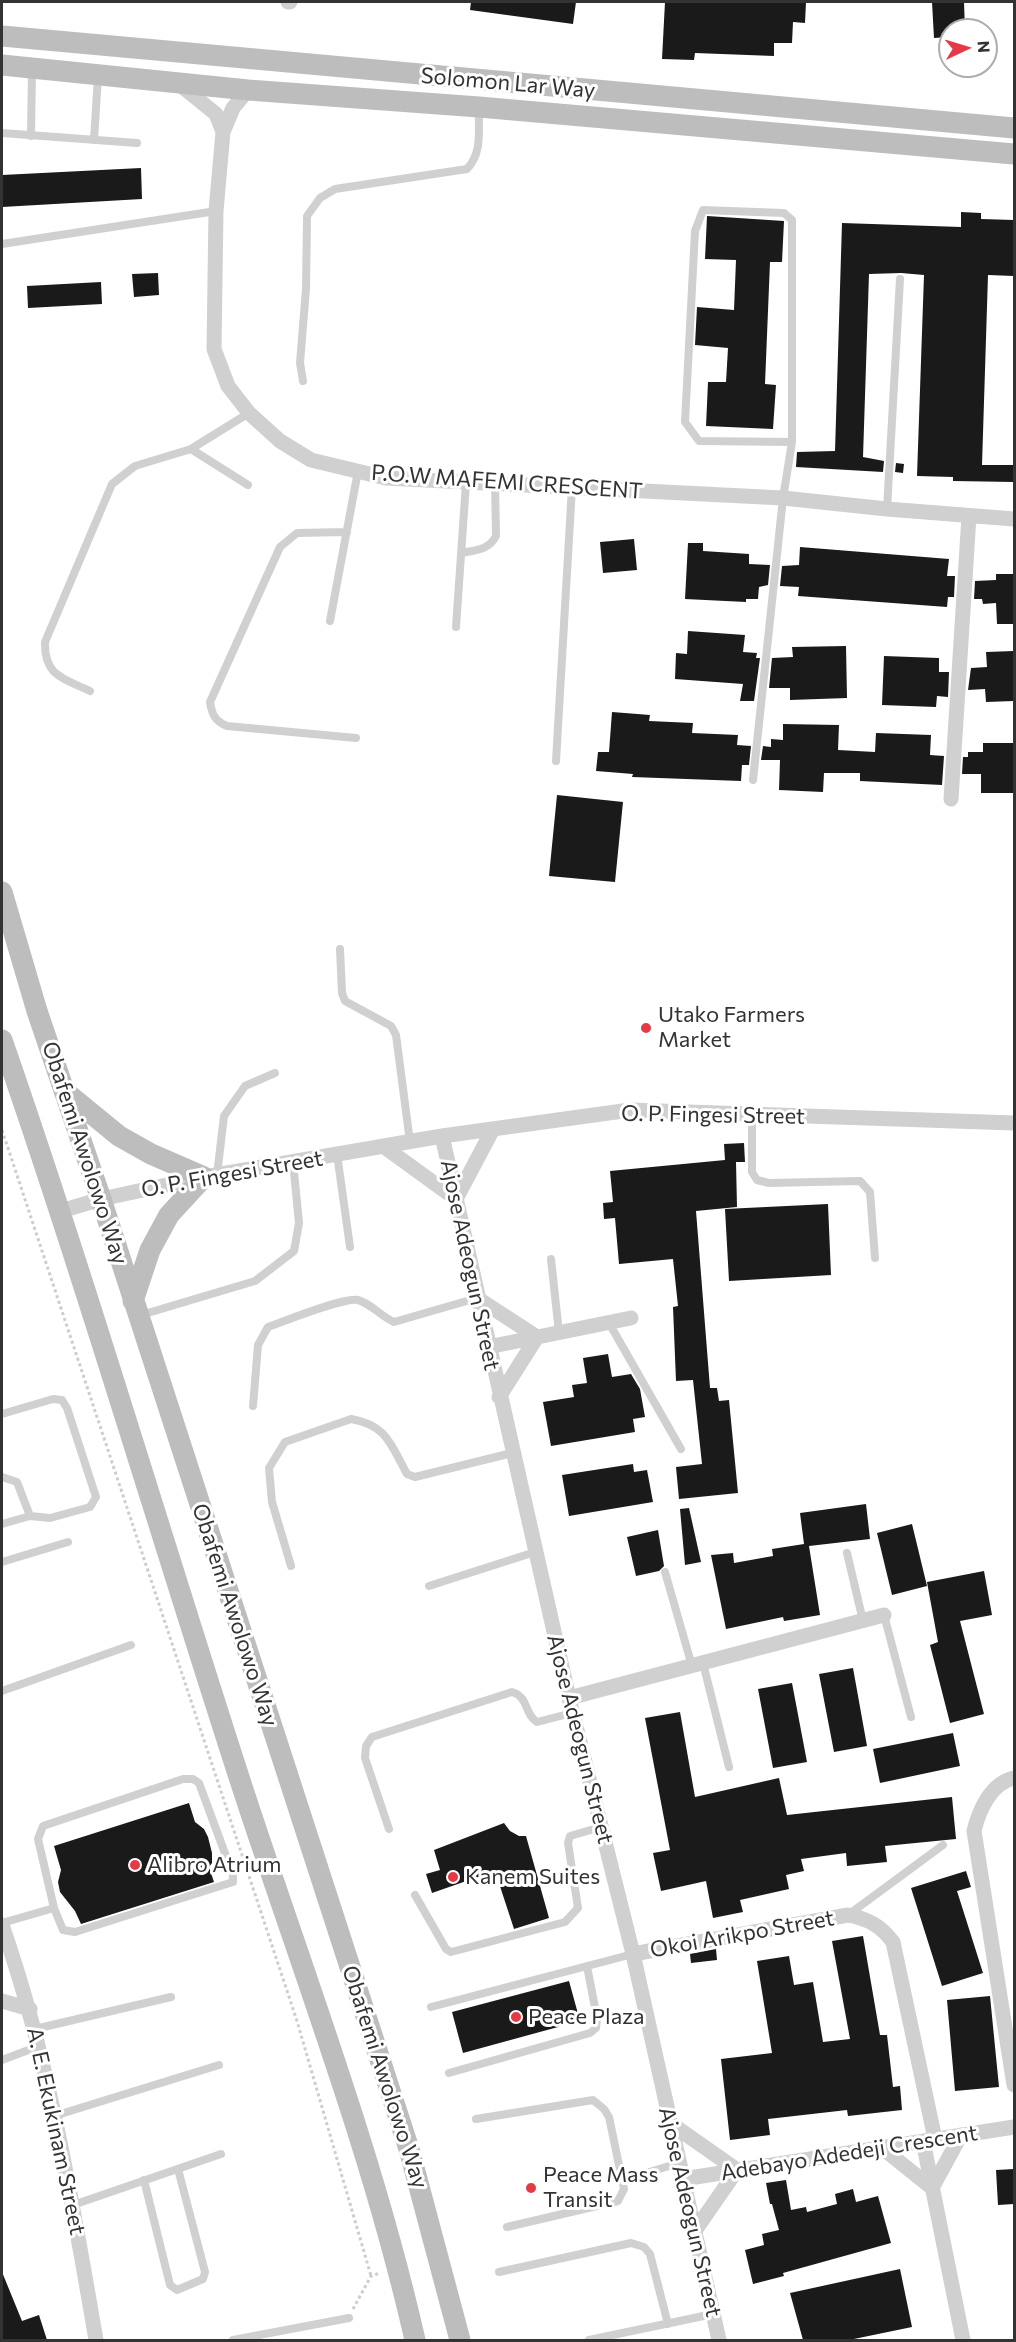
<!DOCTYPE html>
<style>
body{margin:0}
#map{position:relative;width:1016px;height:2342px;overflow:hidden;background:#fff;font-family:Commissioner,sans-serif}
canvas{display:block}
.frame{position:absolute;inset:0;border:3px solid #333;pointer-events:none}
.north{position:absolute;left:938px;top:18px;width:60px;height:60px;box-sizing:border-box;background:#fff;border:2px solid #adadad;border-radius:50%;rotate:86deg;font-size:16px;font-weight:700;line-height:24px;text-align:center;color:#333}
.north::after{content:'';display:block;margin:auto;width:21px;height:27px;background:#e63946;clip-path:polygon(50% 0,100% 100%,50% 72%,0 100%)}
</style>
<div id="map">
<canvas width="1016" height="2342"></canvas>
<div class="frame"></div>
<div class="north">N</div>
</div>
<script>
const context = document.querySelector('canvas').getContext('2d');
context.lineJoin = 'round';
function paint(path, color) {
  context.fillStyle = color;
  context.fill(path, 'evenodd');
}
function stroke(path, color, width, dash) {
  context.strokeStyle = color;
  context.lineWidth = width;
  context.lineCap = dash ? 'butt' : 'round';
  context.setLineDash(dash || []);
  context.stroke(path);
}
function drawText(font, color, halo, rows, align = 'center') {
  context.font = font + ' Commissioner,sans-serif';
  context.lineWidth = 6;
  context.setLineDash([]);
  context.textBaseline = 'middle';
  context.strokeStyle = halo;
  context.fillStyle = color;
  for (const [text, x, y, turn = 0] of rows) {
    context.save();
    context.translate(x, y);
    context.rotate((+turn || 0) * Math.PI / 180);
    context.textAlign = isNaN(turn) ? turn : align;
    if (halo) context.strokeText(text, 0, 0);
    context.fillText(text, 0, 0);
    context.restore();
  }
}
paint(new Path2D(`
 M 471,2 L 576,2 L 573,24 L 470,10 Z
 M 665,2 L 806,2 L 805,23 L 793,22 L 792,43 L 774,43 L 774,56 L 695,53 L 694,60 L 662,59 Z
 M 932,2 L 964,2 L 965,30 L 950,30 L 950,37 L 934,38 Z
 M 141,168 L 142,199 L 2,207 L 2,175 Z
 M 961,212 L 981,213 L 981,219 L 1014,220 L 1014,276 L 988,275 L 982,465 L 1014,465 L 1014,482 L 953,481 L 953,477 L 917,476 L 924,275 L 901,273 L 869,274 L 863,457 L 884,461 L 883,472 L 796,467 L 797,452 L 835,451 L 842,223 L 961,227 Z
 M 707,216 L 784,221 L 782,262 L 770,262 L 765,384 L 776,385 L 773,429 L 706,426 L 708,382 L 726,382 L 728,348 L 695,345 L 697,307 L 734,310 L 736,260 L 705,259 Z
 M 158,273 L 159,295 L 134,297 L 132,274 Z
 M 101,282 L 102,304 L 28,308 L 27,286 Z
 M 896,463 L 904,464 L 903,473 L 895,472 Z
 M 634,539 L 637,570 L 603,573 L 600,542 Z
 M 688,543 L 703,543 L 703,551 L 749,554 L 749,564 L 770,565 L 768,585 L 759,587 L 758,599 L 746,599 L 746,602 L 685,599 Z
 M 800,547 L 949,559 L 947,576 L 955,576 L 954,597 L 948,597 L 947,607 L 798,596 L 799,587 L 780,586 L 782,566 L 799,565 Z
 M 996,574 L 1014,574 L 1014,624 L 997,624 L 996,603 L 983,604 L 982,599 L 974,599 L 975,581 L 996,580 Z
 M 688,631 L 745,635 L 743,652 L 757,653 L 756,658 L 760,658 L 754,701 L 740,701 L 743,684 L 675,679 L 676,653 L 687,654 Z
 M 846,646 L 847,698 L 790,700 L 790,688 L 769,688 L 772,658 L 793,657 L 792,647 Z
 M 1014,651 L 1014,701 L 986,702 L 985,689 L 968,690 L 971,668 L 987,667 L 986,652 Z
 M 884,656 L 939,658 L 939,672 L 949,672 L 948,697 L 937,696 L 936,707 L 882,705 Z
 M 612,712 L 650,715 L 649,721 L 693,723 L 692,733 L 738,735 L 737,745 L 751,746 L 749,765 L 742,765 L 741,781 L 632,777 L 633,774 L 596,771 L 598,752 L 609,752 Z
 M 783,724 L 839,725 L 838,750 L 875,752 L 876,733 L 931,735 L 930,755 L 944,756 L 942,785 L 860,781 L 860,773 L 824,773 L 823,792 L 779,790 L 780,760 L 761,760 L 763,746 L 771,747 L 771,739 L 783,740 Z
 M 983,743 L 1014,743 L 1014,793 L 981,793 L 981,774 L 962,774 L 963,757 L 968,757 L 968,752 L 983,752 Z
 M 557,795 L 623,802 L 615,882 L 549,876 Z
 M 744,1143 L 745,1162 L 736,1162 L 737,1207 L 696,1211 L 710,1388 L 717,1388 L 719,1401 L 729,1400 L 738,1493 L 679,1499 L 676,1467 L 702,1464 L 693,1380 L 676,1381 L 673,1307 L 678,1306 L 673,1259 L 619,1264 L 615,1218 L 604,1219 L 603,1203 L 613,1202 L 610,1171 L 725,1160 L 724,1144 Z
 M 828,1204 L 831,1275 L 729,1281 L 725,1209 Z
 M 608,1354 L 612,1377 L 631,1374 L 640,1389 L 645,1417 L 633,1419 L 635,1432 L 551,1446 L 543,1402 L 574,1397 L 572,1385 L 587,1383 L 583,1358 Z
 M 633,1464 L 634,1472 L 647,1470 L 653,1502 L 569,1516 L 562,1475 Z
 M 866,1504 L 870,1539 L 809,1546 L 820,1615 L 784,1621 L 783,1617 L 726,1629 L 711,1555 L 733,1553 L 734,1563 L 773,1556 L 772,1549 L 804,1544 L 800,1513 Z
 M 689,1508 L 701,1562 L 685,1565 L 680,1509 Z
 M 912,1524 L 927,1586 L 892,1595 L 877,1533 Z
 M 658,1530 L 664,1566 L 659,1571 L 636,1576 L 627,1537 Z
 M 984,1571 L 992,1615 L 960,1621 L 984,1714 L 950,1723 L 930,1645 L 938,1642 L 927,1582 Z
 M 853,1668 L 867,1746 L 834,1752 L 819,1674 Z
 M 792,1683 L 807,1762 L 773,1768 L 758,1689 Z
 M 680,1712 L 695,1797 L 779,1778 L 787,1815 L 952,1797 L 956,1839 L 885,1846 L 887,1862 L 847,1866 L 846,1853 L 801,1859 L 804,1871 L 786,1875 L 789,1889 L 740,1900 L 743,1912 L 713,1918 L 706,1881 L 661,1891 L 653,1853 L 670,1850 L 645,1718 Z
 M 953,1733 L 960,1766 L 880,1783 L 873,1749 Z
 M 189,1803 L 195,1822 L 204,1829 L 208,1837 L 212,1853 L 212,1863 L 209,1867 L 214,1882 L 81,1924 L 75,1911 L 60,1892 L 58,1882 L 61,1870 L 54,1846 Z
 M 504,1823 L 510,1831 L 519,1836 L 526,1836 L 549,1918 L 514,1929 L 495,1871 L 432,1893 L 426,1874 L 440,1870 L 434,1850 Z
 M 966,1871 L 971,1887 L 957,1891 L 983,1973 L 942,1986 L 911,1888 Z
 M 863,1936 L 880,2035 L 887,2035 L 893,2087 L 900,2086 L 902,2110 L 848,2116 L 847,2110 L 768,2119 L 770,2135 L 730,2140 L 721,2059 L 772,2053 L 757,1961 L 789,1956 L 794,1985 L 813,1982 L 823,2042 L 850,2039 L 832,1941 Z
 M 716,1949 L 717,1960 L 691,1963 L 690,1954 Z
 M 569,1981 L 580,2021 L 463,2053 L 452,2012 Z
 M 990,1996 L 999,2087 L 955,2091 L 947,2000 Z
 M 1014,2169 L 1014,2204 L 998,2205 L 996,2170 Z
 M 786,2180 L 791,2210 L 806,2207 L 807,2212 L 837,2204 L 835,2194 L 853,2189 L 856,2202 L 878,2196 L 891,2243 L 783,2273 L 784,2276 L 753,2284 L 745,2250 L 764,2245 L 762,2234 L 779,2230 L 772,2204 L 770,2204 L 766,2183 Z
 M 900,2269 L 912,2327 L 849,2340 L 803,2340 L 790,2293 Z
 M 2,2272 L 22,2321 L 39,2315 L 47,2340 L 2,2340 Z`), '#1a1a1a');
stroke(new Path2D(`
 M 2,1130 L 297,2021 L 371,2276
 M 353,2309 L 371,2276 L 380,2273`), '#cdcdcd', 3, [3, 3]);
stroke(new Path2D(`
 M 2,133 L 137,143
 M 31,136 L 32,70
 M 94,140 L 98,76
 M 2,244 L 216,211
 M 303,381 L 300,363 L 306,289 L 307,216 L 320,198 L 335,189 L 467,169 C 483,152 478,130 479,109
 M 191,449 L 248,485
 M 887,509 L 900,279
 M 347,532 L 297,533 L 280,547 L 210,702 C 212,715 215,721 227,726 L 356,738
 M 461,553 C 476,550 489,550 496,536 L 495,483
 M 330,621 L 358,471
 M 456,627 L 466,483
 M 90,691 C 63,678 44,676 45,642 L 112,484 L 135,466 L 191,449 L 249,413
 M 556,761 L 572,487
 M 753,780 L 783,498 L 792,442 L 792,220 L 784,213 L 703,210 L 695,231 L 685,422 L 699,441 L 792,442
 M 340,949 L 342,993 L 345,1001 L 391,1026 L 396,1035 L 410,1142
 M 752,1114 L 752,1172 L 757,1180 L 769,1183 L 860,1181 L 870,1192 L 875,1258
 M 337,1154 L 350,1247
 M 217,1175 L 224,1116 L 245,1086 L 275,1073
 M 551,1259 L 559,1333
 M 141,1315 L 255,1281 L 294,1251 L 299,1223 L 293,1162
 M 609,1323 L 681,1449
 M 253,1406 L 258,1345 L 268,1327 C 285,1321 344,1297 358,1300 C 370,1303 382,1317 394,1322 L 477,1298
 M 2,1414 L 53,1399 L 62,1400 L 67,1408 L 96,1497 L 90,1507 L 50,1518 L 30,1516 L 2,1524
 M 2,1477 L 17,1482 L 30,1516
 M 847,1553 L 863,1621
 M 2,1562 L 68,1542
 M 291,1566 L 272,1502 L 269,1468 L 285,1442 L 351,1419 C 387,1425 391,1445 407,1474 L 415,1477 L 512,1453
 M 665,1572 L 692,1666
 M 429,1586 L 535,1552
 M 884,1615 L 911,1717
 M 703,1663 L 729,1767
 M 2,1691 L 131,1645
 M 389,1829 L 365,1758 L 366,1746 L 372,1737 L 512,1692 C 529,1697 524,1714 537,1722 L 572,1713
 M 415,1895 L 446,1949 L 451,1952 L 565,1922 L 578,1908 L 568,1843 L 570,1836 L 601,1827
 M 848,1915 L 943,1845
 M 2,1923 L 54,1908 L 63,1930 L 75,1932 L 233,1882 L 233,1875 L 199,1783 L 193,1779 L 183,1779 L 43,1826 L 38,1839 L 54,1908
 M 431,2007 L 633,1954
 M 35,2029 L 171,1997
 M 2,2060 L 39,2046
 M 449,2073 L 590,2033 L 596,2028 L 597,2018 L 587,1966
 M 54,2116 L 219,2065
 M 476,2119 L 593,2100 L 604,2109 L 609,2117 L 624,2189 L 618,2201 L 507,2227
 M 144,2180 L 170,2285 L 177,2290 L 203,2279 L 205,2272 L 178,2169
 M 623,2180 L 679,2163
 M 73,2205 L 221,2154
 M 499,2272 L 631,2243 L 644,2247 L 650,2254 L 668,2324
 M 233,2340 L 349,2318
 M 589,2340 L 713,2314`), '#d0d0d0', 8);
stroke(new Path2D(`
 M 288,2 L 290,2
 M 179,84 L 216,114 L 223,132
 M 248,90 L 233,108 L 223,132 L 216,211 L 214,349 L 228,386 L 249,413 L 280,441 L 311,460 L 386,478 L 783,498 L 887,509 L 1014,519
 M 951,799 L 969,516
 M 442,1136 L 569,1698 L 633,1954 L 719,2340
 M 383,1146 L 456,1199 L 493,1129
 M 61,1211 L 101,1199 L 204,1177 L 442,1136 L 630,1110 L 1014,1123
 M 477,1298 L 537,1337 L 499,1397
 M 488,1347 L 631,1318
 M 569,1698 L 884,1615
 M 1014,1778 C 991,1783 979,1810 974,1831 L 1014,2085
 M 2,1925 C 49,2059 72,2201 96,2340
 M 633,1954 L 848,1915 C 868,1919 880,1925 893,1942 L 935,2139
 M 2,2001 L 30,2009
 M 670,2123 L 737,2170 L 694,2232
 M 923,2141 L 963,2340
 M 881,2147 L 932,2188 L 961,2135
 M 683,2179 L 1014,2127`), '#d0d0d0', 15);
stroke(new Path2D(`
 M 2,36 L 1014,128
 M 2,65 L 248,90 L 479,107 L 1014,154
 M 2,892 L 37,1011 L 101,1199 L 409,2149 L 460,2340
 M 2,1040 C 86,1282 158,1527 237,1771 C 298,1960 371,2146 415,2340
 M 64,1091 L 119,1136 L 151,1154 L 204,1177 L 169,1215 L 150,1250 L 133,1301`), '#bdbdbd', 21);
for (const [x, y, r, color] of [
 [646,1028,6,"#e63946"],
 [135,1865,6,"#e63946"],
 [453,1877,6,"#e63946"],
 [516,2017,6,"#e63946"],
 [531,2188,6,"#e63946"]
]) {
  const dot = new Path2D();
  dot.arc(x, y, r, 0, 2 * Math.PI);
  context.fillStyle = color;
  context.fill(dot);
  stroke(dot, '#fff', 2);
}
drawText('22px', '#333', '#fff', [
 ["Solomon Lar Way",508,83,5],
 ["P.O.W MAFEMI CRESCENT",507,482,4],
 ["O. P. Fingesi Street",713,1115,1],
 ["Obafemi Awolowo Way",85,1153,72],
 ["O. P. Fingesi Street",232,1174,-10],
 ["Ajose Adeogun Street",470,1265,78],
 ["Obafemi Awolowo Way",235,1615,72],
 ["Ajose Adeogun Street",580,1739,76],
 ["Okoi Arikpo Street",742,1934,-10],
 ["Obafemi Awolowo Way",385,2077,72],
 ["A. E. Ekukinam Street",56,2131,78],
 ["Adebayo Adedeji Crescent",849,2153,-9],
 ["Ajose Adeogun Street",690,2212,77]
]);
drawText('22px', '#333', '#fff', [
 ["Utako Farmers",658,1015],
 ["Market",658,1040],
 ["Alibro Atrium",147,1865],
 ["Kanem Suites",465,1877],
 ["Peace Plaza",528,2017],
 ["Peace Mass",543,2175],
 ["Transit",543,2200]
], 'left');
</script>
